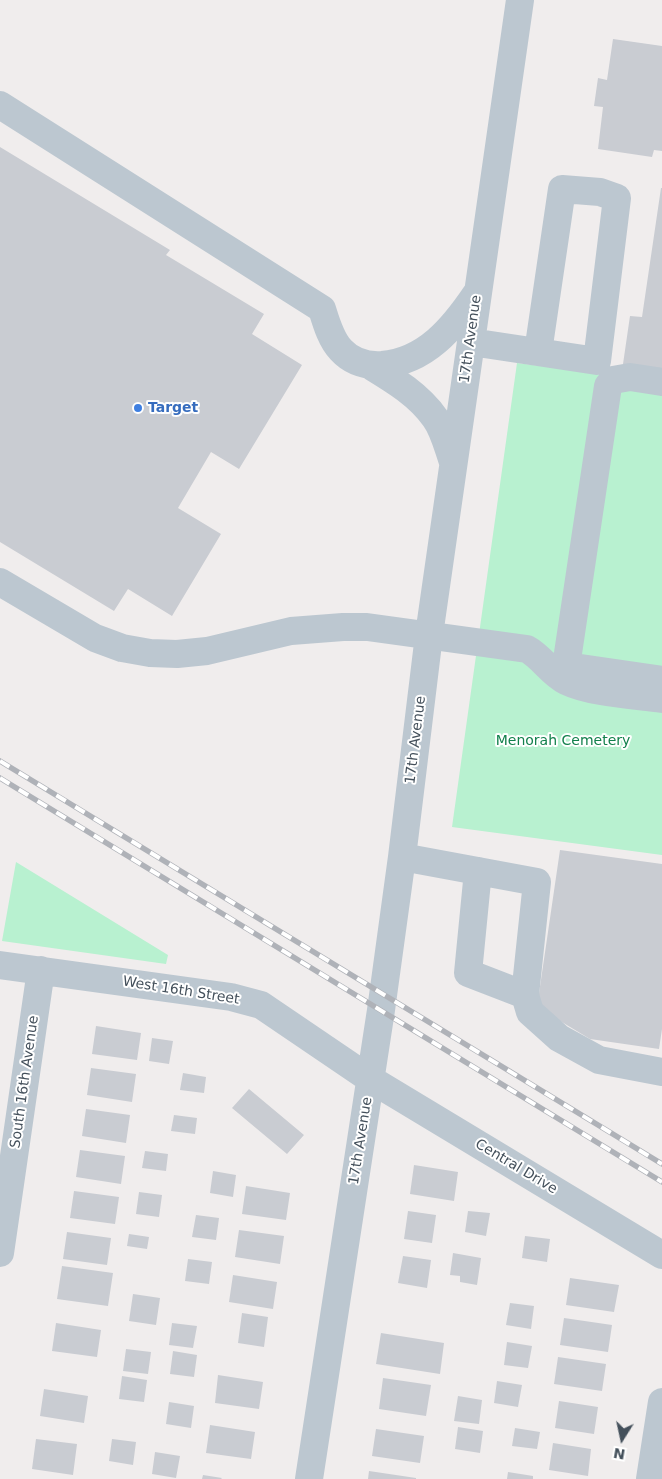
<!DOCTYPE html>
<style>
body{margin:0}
#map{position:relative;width:662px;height:1479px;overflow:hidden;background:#f0eded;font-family:"DejaVu Sans",sans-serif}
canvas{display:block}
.north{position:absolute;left:597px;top:1414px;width:50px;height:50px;-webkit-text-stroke:4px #fff;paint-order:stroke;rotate:190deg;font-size:14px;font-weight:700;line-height:20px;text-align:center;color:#44505b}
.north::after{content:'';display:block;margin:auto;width:18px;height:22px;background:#44505b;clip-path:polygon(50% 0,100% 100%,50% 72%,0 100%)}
</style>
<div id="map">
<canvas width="662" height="1479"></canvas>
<div class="north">N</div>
</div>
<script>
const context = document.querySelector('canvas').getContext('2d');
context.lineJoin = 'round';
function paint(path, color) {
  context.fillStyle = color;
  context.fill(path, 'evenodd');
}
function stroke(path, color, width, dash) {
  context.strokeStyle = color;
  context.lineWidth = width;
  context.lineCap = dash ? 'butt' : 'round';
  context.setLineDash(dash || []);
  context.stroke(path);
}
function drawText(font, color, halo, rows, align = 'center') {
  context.font = font + ' "DejaVu Sans",sans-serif';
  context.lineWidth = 4;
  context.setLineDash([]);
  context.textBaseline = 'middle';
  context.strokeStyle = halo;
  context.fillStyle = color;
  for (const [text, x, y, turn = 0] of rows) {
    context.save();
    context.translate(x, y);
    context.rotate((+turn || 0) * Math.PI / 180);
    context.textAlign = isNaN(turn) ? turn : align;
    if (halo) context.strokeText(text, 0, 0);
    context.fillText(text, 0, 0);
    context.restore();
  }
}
paint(new Path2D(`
 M 517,363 L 662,381 L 662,855 L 452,827 Z
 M 16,862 L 168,955 L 166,964 L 2,941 Z`), '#b8f1d0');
paint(new Path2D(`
 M 613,39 L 662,46 L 662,151 L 654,150 L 652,157 L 598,149 L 603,107 L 594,106 L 598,78 L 607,80 Z
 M 0,147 L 170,250 L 166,255 L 264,314 L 252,334 L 302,365 L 239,469 L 211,452 L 178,508 L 221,534 L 172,616 L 128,589 L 114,611 L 0,542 Z
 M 661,188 L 662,188 L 662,369 L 623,364 L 630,316 L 642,317 Z
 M 560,850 L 662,864 L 662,1029 L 659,1049 L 590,1039 L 537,1007 Z
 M 96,1026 L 141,1033 L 137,1060 L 92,1054 Z
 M 152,1038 L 173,1041 L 169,1064 L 149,1061 Z
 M 91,1068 L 136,1074 L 132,1102 L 87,1095 Z
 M 183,1073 L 206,1077 L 204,1093 L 180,1090 Z
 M 249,1089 L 304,1135 L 287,1154 L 232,1108 Z
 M 86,1109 L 130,1115 L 126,1143 L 82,1136 Z
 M 174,1115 L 197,1118 L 195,1134 L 171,1131 Z
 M 80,1150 L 125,1156 L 121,1184 L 76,1177 Z
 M 145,1151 L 168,1154 L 166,1171 L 142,1168 Z
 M 414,1165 L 458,1172 L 454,1201 L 410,1194 Z
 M 213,1171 L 236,1175 L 233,1197 L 210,1193 Z
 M 246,1186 L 290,1193 L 286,1220 L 242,1214 Z
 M 74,1191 L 119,1197 L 115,1224 L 70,1218 Z
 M 139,1192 L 162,1195 L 159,1217 L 136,1214 Z
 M 408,1211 L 436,1215 L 432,1243 L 404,1239 Z
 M 468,1211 L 490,1213 L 486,1236 L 465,1232 Z
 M 196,1215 L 219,1218 L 216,1240 L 192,1237 Z
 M 239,1230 L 284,1236 L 280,1264 L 235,1257 Z
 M 67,1232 L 111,1238 L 107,1265 L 63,1259 Z
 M 129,1234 L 149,1237 L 147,1249 L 127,1246 Z
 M 525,1236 L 550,1239 L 547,1262 L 522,1258 Z
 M 453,1253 L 481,1258 L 477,1285 L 460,1282 L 460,1276 L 450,1275 Z
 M 403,1256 L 431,1260 L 427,1288 L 398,1283 Z
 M 188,1259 L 212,1262 L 209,1284 L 185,1281 Z
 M 62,1266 L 113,1273 L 108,1306 L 57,1299 Z
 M 233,1275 L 277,1282 L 273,1309 L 229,1302 Z
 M 570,1278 L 619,1285 L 614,1312 L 566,1305 Z
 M 133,1294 L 160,1298 L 156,1325 L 129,1321 Z
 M 510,1303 L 534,1306 L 531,1329 L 506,1325 Z
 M 242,1313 L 268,1317 L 264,1347 L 238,1343 Z
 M 564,1318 L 612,1325 L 608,1352 L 560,1345 Z
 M 56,1323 L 101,1330 L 97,1357 L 52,1351 Z
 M 172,1323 L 197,1326 L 193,1348 L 169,1345 Z
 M 381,1333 L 444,1343 L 440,1374 L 376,1364 Z
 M 507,1342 L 532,1346 L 528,1368 L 504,1365 Z
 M 126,1349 L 151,1352 L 148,1374 L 123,1371 Z
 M 173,1351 L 197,1355 L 194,1377 L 170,1374 Z
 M 558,1357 L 606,1364 L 602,1391 L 554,1384 Z
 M 218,1375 L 263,1382 L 259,1409 L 215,1403 Z
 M 122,1376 L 147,1380 L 144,1402 L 119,1399 Z
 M 383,1378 L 431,1385 L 426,1416 L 379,1409 Z
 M 497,1381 L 522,1385 L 518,1407 L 494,1403 Z
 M 44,1389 L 88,1396 L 84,1423 L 40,1416 Z
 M 458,1396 L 482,1400 L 479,1424 L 454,1421 Z
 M 559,1401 L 598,1407 L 594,1434 L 555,1428 Z
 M 169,1402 L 194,1406 L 191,1428 L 166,1424 Z
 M 210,1425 L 255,1432 L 251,1459 L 206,1453 Z
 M 458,1427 L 483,1431 L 480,1453 L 455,1449 Z
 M 515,1428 L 540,1432 L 537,1449 L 512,1446 Z
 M 376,1429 L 424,1436 L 420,1463 L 372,1456 Z
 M 36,1439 L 77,1444 L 73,1475 L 32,1469 Z
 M 112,1439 L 136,1442 L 133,1465 L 109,1461 Z
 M 553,1443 L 591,1449 L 588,1476 L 549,1470 Z
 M 155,1452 L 180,1456 L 176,1478 L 152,1474 Z
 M 369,1471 L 416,1478 L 416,1479 L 368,1479 Z
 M 508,1472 L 533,1476 L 533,1479 L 507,1479 Z
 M 203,1475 L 222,1478 L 221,1479 L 202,1479 Z`), '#c9ccd2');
stroke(new Path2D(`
 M 0,105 L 322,309 C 326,322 331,340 341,350 C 352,362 366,366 382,365 C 426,361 453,328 476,294
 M 471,342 L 597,361 L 617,198 L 600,192 L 562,189 L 538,352
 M 371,366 C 394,380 419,395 435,418 C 444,430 448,448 453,462
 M 0,582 L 95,638 L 122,648 L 150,653 L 177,654 L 207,651 L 291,631 L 343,627 L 367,627 L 527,649 C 542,657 551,674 566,681 C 591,693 634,695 662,699
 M 560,665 L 662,680
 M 564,680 L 608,386 L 613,380 L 630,377 L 662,382
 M 402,857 L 537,882 L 525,995 L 530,1012 L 559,1038 L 599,1060 L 662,1072
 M 478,871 L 468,973 L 525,995
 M 0,965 L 231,997 L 261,1005 L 370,1079 L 662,1255
 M 0,1253 L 41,970
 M 309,1479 L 381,1010 L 402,857 L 429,635 L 520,0
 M 650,1479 L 662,1402`), '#bcc7d0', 28);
const rail = new Path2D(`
 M 0,761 L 662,1164
 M 0,778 L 662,1182`);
stroke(rail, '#afb2b8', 5.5);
stroke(rail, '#fff', 4, [11]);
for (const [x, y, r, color] of [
 [138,408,5,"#3f7fe0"]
]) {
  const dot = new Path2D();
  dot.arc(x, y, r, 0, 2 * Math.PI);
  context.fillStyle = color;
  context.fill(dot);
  stroke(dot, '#fff', 2);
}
drawText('14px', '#44505b', '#fff', [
 ["17th Avenue",471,339,-82],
 ["17th Avenue",416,740,-83],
 ["West 16th Street",181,991,9],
 ["South 16th Avenue",25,1082,-82],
 ["17th Avenue",361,1141,-81],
 ["Central Drive",516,1167,31]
]);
drawText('bold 14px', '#366cbe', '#fff', [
 ["Target",148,408]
], 'left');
drawText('14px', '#12804c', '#fff', [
 ["Menorah Cemetery",563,741]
]);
</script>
